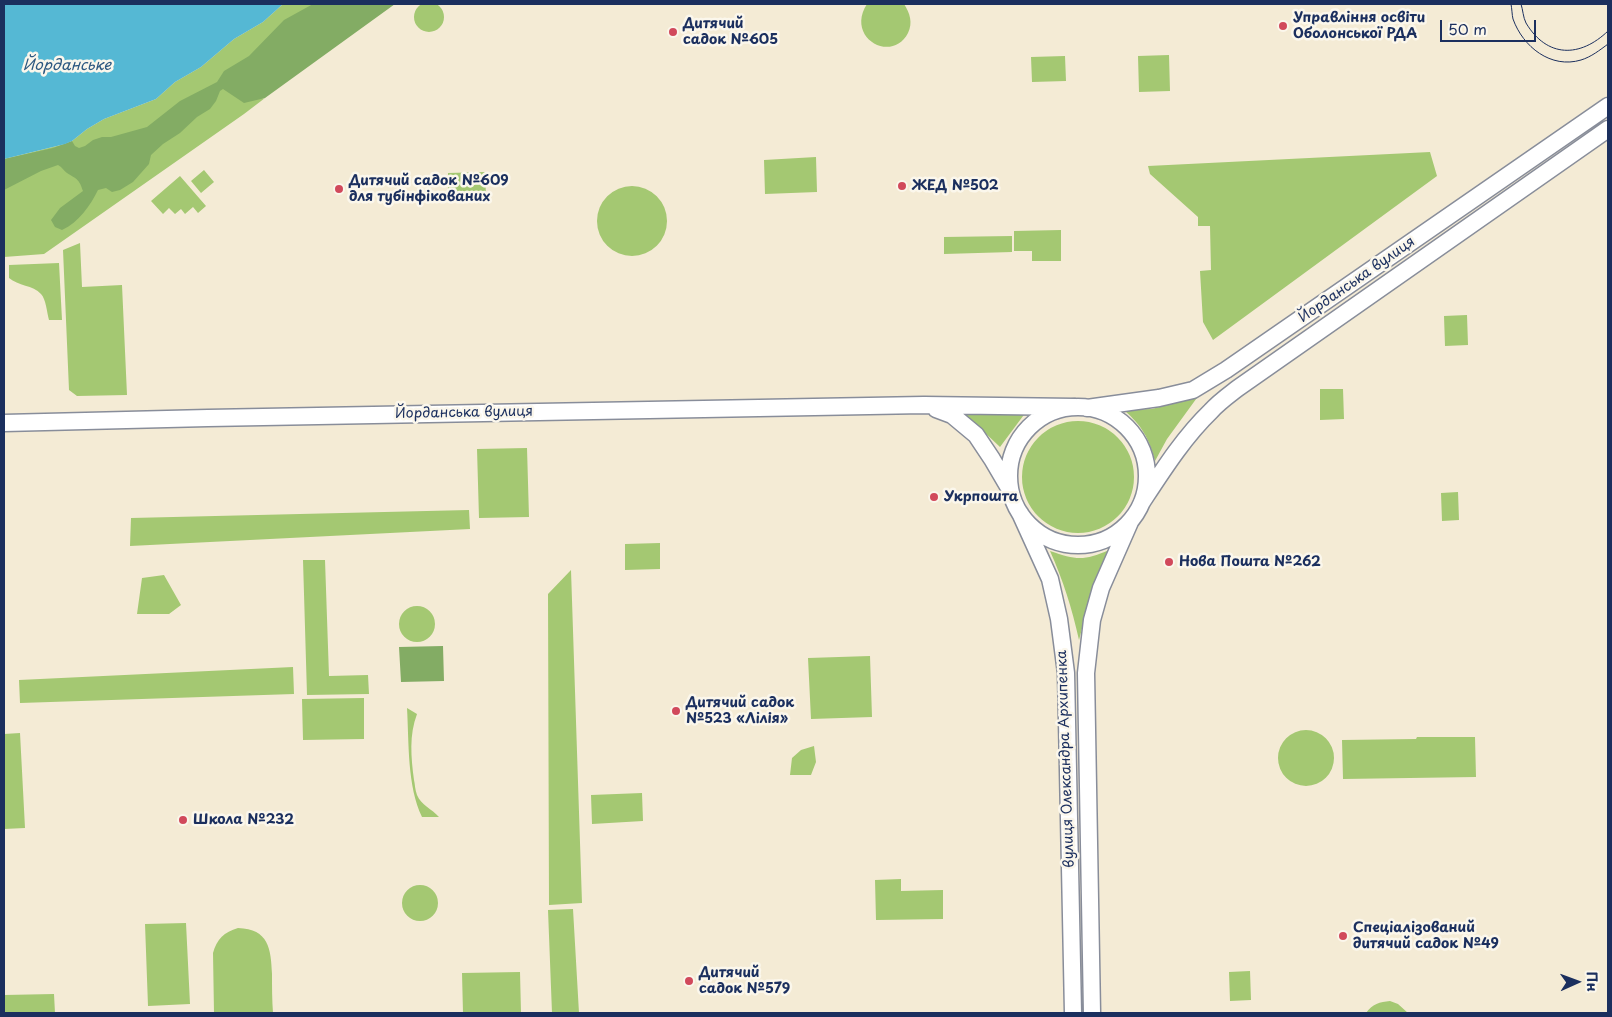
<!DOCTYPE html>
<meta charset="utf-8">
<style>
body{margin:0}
#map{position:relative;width:1612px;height:1017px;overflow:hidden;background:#f4ebd5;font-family:"Playpen Sans",sans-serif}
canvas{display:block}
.frame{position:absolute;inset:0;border:5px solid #1b2f5e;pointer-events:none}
.north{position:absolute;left:1552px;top:957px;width:50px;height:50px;-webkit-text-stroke:4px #fbf7ec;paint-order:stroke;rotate:88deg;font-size:14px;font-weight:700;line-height:20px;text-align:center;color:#1b2f5e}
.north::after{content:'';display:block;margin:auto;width:18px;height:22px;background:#1b2f5e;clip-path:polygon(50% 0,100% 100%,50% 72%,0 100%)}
.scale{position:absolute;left:1440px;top:20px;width:96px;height:22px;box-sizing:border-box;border:2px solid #1b2f5e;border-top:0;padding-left:6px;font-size:15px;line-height:18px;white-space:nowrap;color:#1b2f5e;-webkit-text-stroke:4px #fbf7ec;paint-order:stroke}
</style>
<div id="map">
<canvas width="1612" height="1017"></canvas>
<div class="frame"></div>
<div class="north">Пн</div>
<div class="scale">50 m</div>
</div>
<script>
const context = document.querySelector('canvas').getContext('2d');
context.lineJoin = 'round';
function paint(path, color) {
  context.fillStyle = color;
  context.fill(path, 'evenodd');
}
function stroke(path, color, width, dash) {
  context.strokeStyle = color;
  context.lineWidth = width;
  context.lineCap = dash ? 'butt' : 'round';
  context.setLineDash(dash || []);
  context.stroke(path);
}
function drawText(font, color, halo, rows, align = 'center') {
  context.font = font + ' "Playpen Sans",sans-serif';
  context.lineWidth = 5;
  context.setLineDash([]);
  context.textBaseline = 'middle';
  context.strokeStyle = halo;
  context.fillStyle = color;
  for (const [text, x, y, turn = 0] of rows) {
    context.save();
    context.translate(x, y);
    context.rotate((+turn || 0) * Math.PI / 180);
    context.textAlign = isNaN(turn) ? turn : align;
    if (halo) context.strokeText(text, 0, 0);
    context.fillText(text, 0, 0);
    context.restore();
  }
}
paint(new Path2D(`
 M414 17a15 15 0 1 1 30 0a15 15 0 1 1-30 0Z
 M 283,4 L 394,4 L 262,99 L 265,98 L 244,114 L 44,254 L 4,257 L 4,159 L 65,144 L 72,141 L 87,129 L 104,119 L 156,99 L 175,82 L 201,67 L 234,39 L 263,22 Z
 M 867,4 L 904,4 C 910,13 913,23 908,33 C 892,64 845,38 867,4 Z
 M 1169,55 L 1170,91 L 1139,92 L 1138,56 Z
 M 1065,56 L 1066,81 L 1032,82 L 1031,57 Z
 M 1430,152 L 1437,176 L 1213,340 L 1203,322 L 1200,271 L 1211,270 L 1210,226 L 1198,226 L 1198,217 L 1150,174 L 1148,166 Z
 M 816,157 L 817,192 L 765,194 L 764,160 Z
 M 204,170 L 214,182 L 201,193 L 191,181 Z
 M 485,172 L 486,196 L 448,197 L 448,173 Z
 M 180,176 L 206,206 L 198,213 L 193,207 L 185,214 L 181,209 L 175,214 L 169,208 L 163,214 L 151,201 Z
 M597 221a35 35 0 1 1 70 0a35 35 0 1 1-70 0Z
 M 1061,230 L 1061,261 L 1032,261 L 1032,251 L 1014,251 L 1014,231 Z
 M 1012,236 L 1012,252 L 944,254 L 944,237 Z
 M 80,243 L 82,287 L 122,285 L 127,395 L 77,396 L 69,390 L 63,250 Z
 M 59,263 L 62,320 L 49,320 C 47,313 46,299 41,294 C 33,285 18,286 9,278 L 9,265 Z
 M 1467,315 L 1468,345 L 1445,346 L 1444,316 Z
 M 1320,389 L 1343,389 L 1344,419 L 1320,420 Z
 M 1199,395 L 1167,439 L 1155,461 C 1149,438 1142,426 1124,410 L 1152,409 L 1178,402 Z
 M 957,411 L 1026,412 L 1000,447 L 981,429 Z
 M1022 477a56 56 0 1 1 112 0a56 56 0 1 1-112 0Z
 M 527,448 L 529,517 L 479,518 L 477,449 Z
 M 1458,492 L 1459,520 L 1442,521 L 1441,493 Z
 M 469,510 L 470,529 L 130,546 L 131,518 Z
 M 660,543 L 660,569 L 625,570 L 625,544 Z
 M 1109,550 L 1088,606 L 1079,640 C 1072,608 1063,580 1050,551 C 1076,560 1084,561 1109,550 Z
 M 303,560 L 325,560 L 329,676 L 368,675 L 369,694 L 307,695 Z
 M 571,570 L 582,903 L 549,905 L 548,594 Z
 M 164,575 L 181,605 L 169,614 L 137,614 L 142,578 Z
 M399 624a18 18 0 1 1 36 0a18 18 0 1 1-36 0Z
 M 870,656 L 872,717 L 811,719 L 808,658 Z
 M 293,667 L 294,694 L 20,703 L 19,680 Z
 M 364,698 L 364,739 L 303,740 L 302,699 Z
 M 407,708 L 417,714 C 409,735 411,757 414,780 C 415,784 415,790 417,795 C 421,805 432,809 439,817 L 422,817 C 407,786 409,742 407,708 Z
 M1278 758a28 28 0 1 1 56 0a28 28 0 1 1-56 0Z
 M 20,733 L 25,828 L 4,829 L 4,734 Z
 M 1417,737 L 1475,737 L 1476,777 L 1343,779 L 1342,740 L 1416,739 Z
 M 814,746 L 816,762 L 811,775 L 790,775 L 792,758 L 801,750 Z
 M 642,793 L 643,821 L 592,824 L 591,795 Z
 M 901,879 L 901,891 L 943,890 L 943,919 L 876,920 L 875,880 Z
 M402 903a18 18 0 1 1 36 0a18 18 0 1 1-36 0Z
 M 573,909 L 579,1013 L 552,1013 L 548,910 Z
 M 186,923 L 190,1004 L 148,1006 L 145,924 Z
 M 238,928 C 269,929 271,949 272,974 C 272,987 272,1000 273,1013 L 214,1013 L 213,953 C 217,939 224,932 238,928 Z
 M 1250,971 L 1251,1000 L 1230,1001 L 1229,972 Z
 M 520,972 L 521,1013 L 463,1013 L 462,973 Z
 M 54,994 L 55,1013 L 4,1013 L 4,995 Z
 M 1390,1001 L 1398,1004 L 1408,1013 L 1366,1013 C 1372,1004 1380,1002 1390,1001 Z`), '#a4c872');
paint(new Path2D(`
 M 313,4 L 395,4 L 265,98 L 244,103 L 223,89 L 220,91 L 216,101 L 210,109 L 197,117 L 180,133 L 163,144 L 151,155 L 149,164 L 133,182 L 120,190 L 112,192 L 106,188 L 98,190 C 90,206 79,222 62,230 L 55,227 L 51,220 L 60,208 L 83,191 C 79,179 78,180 67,173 C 64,171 62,167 58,165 L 41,171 L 4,190 L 4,159 L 53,148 L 72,141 L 75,146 L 79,148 L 85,146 L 93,140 L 102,137 L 111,137 L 147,127 L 180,101 L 217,82 L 224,71 L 249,56 L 284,20 Z
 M 443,646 L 444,681 L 401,682 L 399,647 Z`), '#83ac64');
paint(new Path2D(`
 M 4,4 L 283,4 L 263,22 L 234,39 L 201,67 L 175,82 L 156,99 L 104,119 L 87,129 L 72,141 L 65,144 L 4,159 Z`), '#55b8d4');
const secondary = new Path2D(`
 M1009 476a69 69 0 1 1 138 0a69 69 0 1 1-138 0Z
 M 1087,408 L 1159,398 L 1193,390 L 1226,370 L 1608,106
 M 936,409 L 952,415 L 976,435 L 992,459 L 1009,488
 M 4,423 L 208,418 L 924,405 L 1075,407
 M 1142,502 C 1163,470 1184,437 1211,411 C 1219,402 1229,395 1238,388 L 1608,129
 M 1020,513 L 1050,579 L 1059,619 L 1066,673 L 1073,1013
 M 1092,1013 L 1086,673 L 1092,620 L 1101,588 L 1130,522`);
stroke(secondary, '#888d9a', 19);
stroke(secondary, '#fff', 16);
stroke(new Path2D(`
 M 1511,4 C 1512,9 1512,15 1513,19 C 1523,47 1551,69 1581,60 C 1591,57 1600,50 1608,44
 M 1521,4 C 1523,10 1523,17 1526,23 C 1547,58 1580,58 1608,31`), '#1b2f5e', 1);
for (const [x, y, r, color] of [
 [1283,26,5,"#d1495b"],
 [673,32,5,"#d1495b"],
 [902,186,5,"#d1495b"],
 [339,189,5,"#d1495b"],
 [934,497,5,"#d1495b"],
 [1169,562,5,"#d1495b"],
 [676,711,5,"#d1495b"],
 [183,820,5,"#d1495b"],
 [1343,936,5,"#d1495b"],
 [689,981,5,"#d1495b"]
]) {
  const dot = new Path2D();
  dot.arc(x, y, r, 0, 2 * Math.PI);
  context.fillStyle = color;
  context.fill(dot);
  stroke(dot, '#fbf7ec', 2);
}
drawText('bold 14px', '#1b2f5e', '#fbf7ec', [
 ["Управління освіти",1293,18],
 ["Оболонської РДА",1293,34],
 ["Дитячий",683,24],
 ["садок №605",683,40],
 ["Дитячий садок №609",349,181],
 ["для тубінфікованих",349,197],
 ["ЖЕД №502",912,186],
 ["Укрпошта",944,497],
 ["Нова Пошта №262",1179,562],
 ["Дитячий садок",686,703],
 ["№523 «Лілія»",686,719],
 ["Школа №232",193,820],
 ["Спеціалізований",1353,928],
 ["дитячий садок №49",1353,944],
 ["Дитячий",699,973],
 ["садок №579",699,989]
], 'left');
drawText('14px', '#1b2f5e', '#fbf7ec', [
 ["Йорданська вулиця",1357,280,-35],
 ["Йорданська вулиця",464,413,-1],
 ["вулиця Олександра Архипенка",1066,759,-92]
]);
drawText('italic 15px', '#2c5881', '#fbf7ec', [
 ["Йорданське",67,66]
]);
</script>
